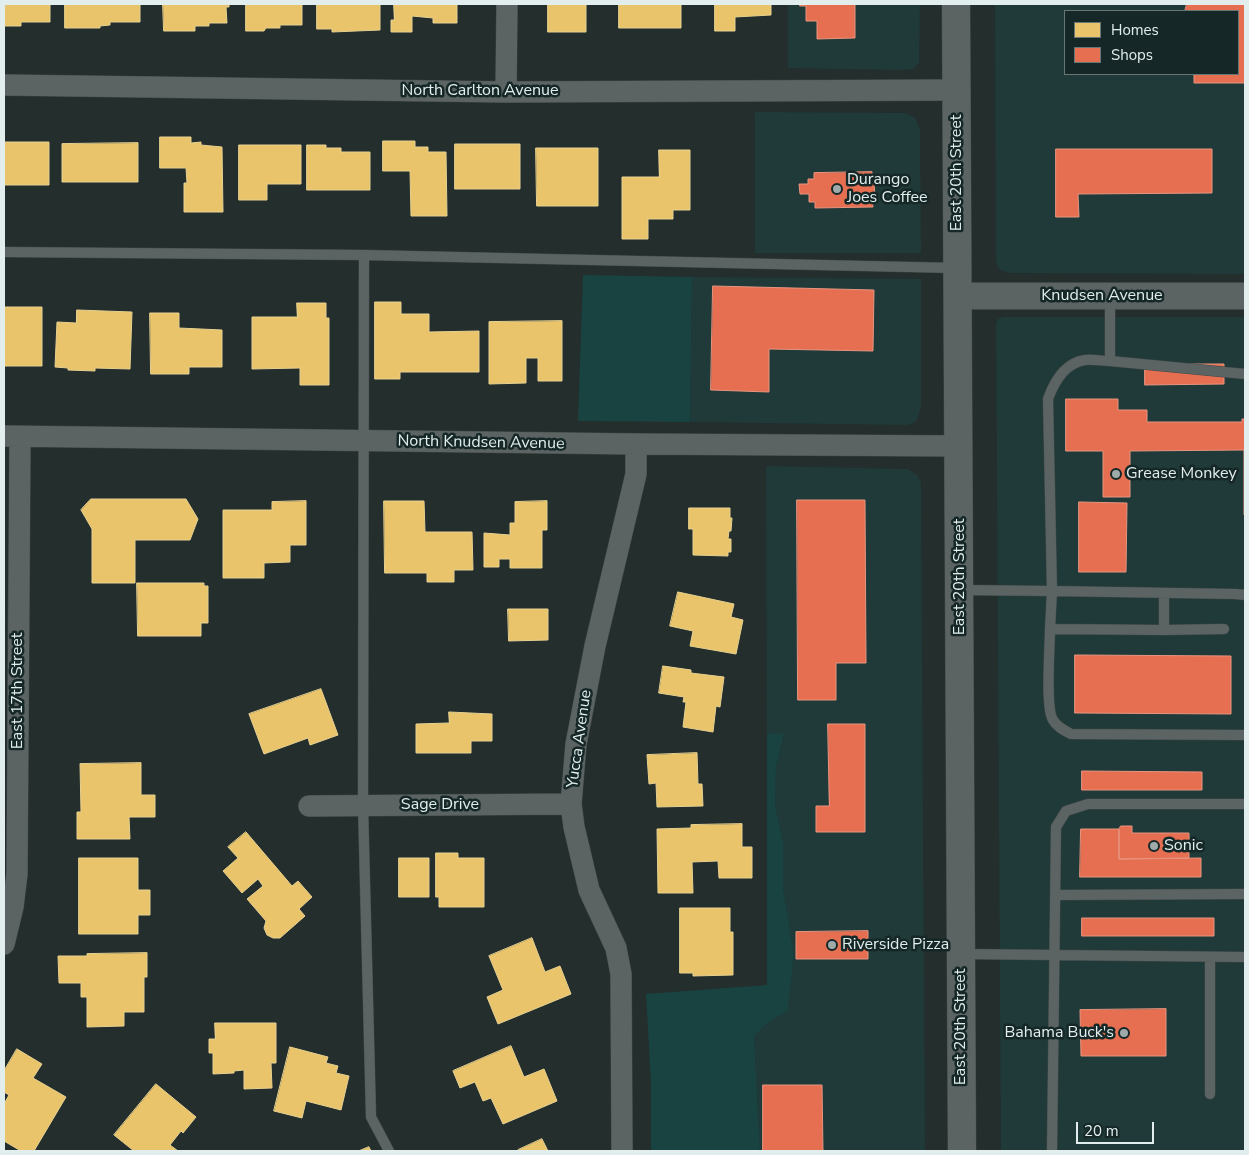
<!DOCTYPE html>
<style>
body{margin:0}
#map{position:relative;width:1249px;height:1155px;overflow:hidden;background:#232e2d;font-family:"Nunito Sans",sans-serif}
canvas{display:block}
.frame{position:absolute;inset:0;border:5px solid #e2eeed;pointer-events:none}
.legend{position:absolute;left:1064px;top:10px;width:175px;height:65px;box-sizing:border-box;background:#152827;border:1px solid #677776;margin:0;padding:6px 9px;list-style:none;font-size:15px;color:#e2eeed}
.legend li{display:flex;align-items:center;gap:10px;height:25px}
.legend b{width:25px;border:1px solid #677776}
.scale{position:absolute;left:1076px;top:1122px;width:78px;height:22px;box-sizing:border-box;border:2px solid #e2eeed;border-top:0;padding-left:6px;font-size:15px;line-height:18px;white-space:nowrap;color:#e2eeed;-webkit-text-stroke:4px #152827;paint-order:stroke}
</style>
<div id="map">
<canvas width="1249" height="1155"></canvas>
<div class="frame"></div>
<ul class="legend">
<li><b style="height:14px;background:#e9c46a"></b>Homes</li>
<li><b style="height:14px;background:#e76f51"></b>Shops</li>
</ul>
<div class="scale">20 m</div>
</div>
<script>
const context = document.querySelector('canvas').getContext('2d');
context.lineJoin = 'round';
function paint(path, color) {
  context.fillStyle = color;
  context.fill(path, 'evenodd');
}
function stroke(path, color, width, dash) {
  context.strokeStyle = color;
  context.lineWidth = width;
  context.lineCap = dash ? 'butt' : 'round';
  context.setLineDash(dash || []);
  context.stroke(path);
}
function drawText(font, color, halo, rows, align = 'center') {
  context.font = font + ' "Nunito Sans",sans-serif';
  context.lineWidth = 5;
  context.setLineDash([]);
  context.textBaseline = 'middle';
  context.strokeStyle = halo;
  context.fillStyle = color;
  for (const [text, x, y, turn = 0] of rows) {
    context.save();
    context.translate(x, y);
    context.rotate((+turn || 0) * Math.PI / 180);
    context.textAlign = isNaN(turn) ? turn : align;
    if (halo) context.strokeText(text, 0, 0);
    context.fillText(text, 0, 0);
    context.restore();
  }
}
paint(new Path2D(`
 M 788,4 L 920,4 L 919,63 L 913,69 L 903,70 L 788,68 Z
 M 995,4 L 1245,4 L 1245,274 L 1007,273 L 998,268 L 996,261 ZM 1065,11 L 1238,11 L 1238,74 L 1065,74 Z
 M 755,112 L 904,113 L 912,116 L 916,119 L 920,131 L 921,253 L 755,253 Z
 M 692,277 L 921,279 L 921,406 L 918,418 L 915,422 L 908,425 L 690,422 Z
 M 1003,317 L 1245,317 L 1245,1151 L 1001,1151 L 996,324 L 998,319 Z
 M 766,466 L 908,469 L 917,475 L 921,483 L 925,1151 L 760,1151 L 754,1036 L 764,1026 L 788,1010 L 794,954 L 783,888 L 783,841 L 775,805 L 776,768 L 784,735 L 767,734 Z`), '#203a39');
paint(new Path2D(`
 M 583,275 L 692,277 L 690,422 L 578,421 Z
 M 767,734 L 784,734 L 776,768 L 775,805 L 783,841 L 783,888 L 794,954 L 788,1010 L 764,1026 L 754,1036 L 760,1151 L 651,1151 L 651,1083 L 646,994 L 767,985 Z`), '#194341');
const homes = new Path2D(`
 M 4,4 L 50,4 L 50,22 L 21,22 L 21,26 L 4,26 Z
 M 65,4 L 140,4 L 140,22 L 110,22 L 110,25 L 100,26 L 100,28 L 65,28 Z
 M 163,4 L 229,4 L 229,7 L 226,7 L 227,23 L 209,23 L 209,26 L 195,26 L 195,31 L 164,31 Z
 M 246,4 L 302,4 L 302,25 L 280,25 L 280,28 L 266,28 L 264,31 L 246,31 Z
 M 317,4 L 380,4 L 380,30 L 332,32 L 332,29 L 317,29 Z
 M 394,4 L 457,4 L 457,23 L 433,23 L 433,18 L 412,16 L 412,32 L 391,32 L 391,20 L 394,20 Z
 M 548,4 L 586,4 L 586,32 L 548,32 Z
 M 619,4 L 681,4 L 681,28 L 619,28 Z
 M 715,4 L 771,4 L 771,15 L 735,17 L 735,31 L 715,31 Z
 M 160,137 L 191,137 L 191,143 L 201,142 L 201,145 L 222,147 L 223,212 L 184,212 L 184,183 L 187,183 L 186,168 L 160,168 Z
 M 383,141 L 415,141 L 415,147 L 428,147 L 428,152 L 446,152 L 447,216 L 411,216 L 410,171 L 383,171 Z
 M 4,142 L 49,142 L 49,185 L 4,185 Z
 M 138,143 L 138,182 L 62,182 L 62,144 Z
 M 455,144 L 520,144 L 520,189 L 455,189 Z
 M 239,145 L 301,145 L 301,184 L 267,184 L 267,200 L 239,200 Z
 M 307,145 L 326,145 L 326,148 L 341,148 L 341,152 L 370,152 L 370,190 L 307,190 Z
 M 536,148 L 598,148 L 598,206 L 537,206 Z
 M 659,150 L 690,150 L 690,210 L 673,210 L 673,219 L 648,219 L 648,239 L 622,239 L 622,177 L 659,177 Z
 M 375,302 L 401,302 L 401,314 L 429,314 L 429,332 L 479,331 L 479,372 L 400,372 L 400,379 L 375,379 Z
 M 297,303 L 326,303 L 326,318 L 329,318 L 329,385 L 300,385 L 300,368 L 252,369 L 252,317 L 297,317 Z
 M 4,307 L 42,307 L 42,366 L 4,366 Z
 M 77,310 L 132,312 L 130,369 L 95,368 L 95,371 L 68,370 L 68,368 L 55,367 L 57,322 L 76,323 Z
 M 150,313 L 179,313 L 179,328 L 222,330 L 222,367 L 189,367 L 189,374 L 151,374 Z
 M 562,321 L 562,381 L 538,381 L 538,358 L 526,358 L 526,383 L 489,384 L 489,322 Z
 M 91,499 L 186,499 L 198,519 L 190,540 L 135,540 L 135,583 L 92,583 L 92,529 L 81,510 Z
 M 306,501 L 306,545 L 290,545 L 290,562 L 264,563 L 264,578 L 223,578 L 223,510 L 272,510 L 272,502 Z
 M 384,501 L 424,501 L 425,532 L 472,532 L 473,570 L 454,570 L 454,582 L 427,582 L 427,573 L 385,573 Z
 M 547,501 L 547,530 L 542,530 L 542,568 L 510,568 L 510,559 L 499,559 L 499,567 L 484,567 L 484,533 L 510,535 L 510,523 L 515,523 L 515,502 Z
 M 689,508 L 730,508 L 730,518 L 732,518 L 731,531 L 729,531 L 728,539 L 731,539 L 731,552 L 728,552 L 728,556 L 693,555 L 693,529 L 689,529 Z
 M 137,583 L 204,583 L 204,586 L 208,586 L 208,623 L 201,623 L 201,636 L 138,636 Z
 M 678,592 L 734,604 L 731,617 L 743,620 L 736,654 L 690,646 L 693,631 L 670,626 Z
 M 508,609 L 548,609 L 548,640 L 509,641 Z
 M 663,666 L 691,670 L 691,673 L 724,677 L 720,707 L 716,706 L 713,732 L 683,727 L 686,702 L 683,702 L 684,697 L 659,693 Z
 M 321,689 L 338,735 L 310,745 L 308,738 L 264,754 L 249,714 Z
 M 449,712 L 492,714 L 492,741 L 471,741 L 471,753 L 416,753 L 416,724 L 449,723 Z
 M 697,753 L 698,784 L 702,784 L 703,806 L 657,807 L 656,783 L 649,784 L 647,755 Z
 M 141,763 L 141,795 L 155,795 L 155,817 L 129,817 L 130,839 L 77,839 L 77,812 L 81,812 L 80,764 Z
 M 742,824 L 742,847 L 752,847 L 752,878 L 719,878 L 718,861 L 692,862 L 693,893 L 658,893 L 657,829 L 691,828 L 691,825 Z
 M 246,832 L 292,886 L 298,881 L 312,897 L 299,909 L 305,916 L 280,938 L 273,938 L 267,935 L 264,928 L 266,921 L 247,899 L 263,886 L 258,879 L 242,893 L 223,871 L 238,858 L 228,847 Z
 M 436,853 L 458,853 L 458,858 L 484,858 L 484,907 L 439,907 L 439,897 L 436,897 Z
 M 79,858 L 138,858 L 138,890 L 150,890 L 150,915 L 138,915 L 138,934 L 79,934 Z
 M 399,858 L 429,858 L 429,897 L 399,897 Z
 M 680,908 L 730,908 L 730,932 L 733,932 L 733,975 L 693,976 L 693,973 L 680,973 Z
 M 532,938 L 545,972 L 560,966 L 571,994 L 498,1024 L 487,997 L 503,990 L 489,956 Z
 M 147,953 L 147,977 L 144,977 L 144,1012 L 124,1012 L 124,1026 L 87,1027 L 87,997 L 81,997 L 81,983 L 59,983 L 58,956 L 87,956 L 87,954 Z
 M 215,1023 L 276,1023 L 276,1063 L 271,1063 L 272,1088 L 244,1089 L 244,1070 L 234,1071 L 234,1073 L 213,1074 L 213,1053 L 209,1053 L 209,1039 L 215,1039 Z
 M 511,1046 L 524,1077 L 544,1069 L 557,1101 L 503,1124 L 491,1098 L 483,1101 L 475,1082 L 460,1088 L 453,1071 Z
 M 290,1047 L 328,1057 L 326,1063 L 338,1066 L 336,1073 L 349,1076 L 341,1110 L 306,1101 L 302,1118 L 274,1111 Z
 M 17,1049 L 42,1064 L 33,1078 L 66,1097 L 34,1151 L 21,1151 L 4,1141 L 4,1104 L 9,1095 L 4,1092 L 4,1071 Z
 M 156,1084 L 196,1117 L 183,1133 L 181,1131 L 170,1145 L 178,1151 L 134,1151 L 114,1135 Z
 M 542,1139 L 548,1151 L 518,1151 L 518,1150 Z
 M 369,1147 L 371,1151 L 359,1151 Z`);
paint(homes, '#e9c46a');
stroke(homes, '#e7d191', 1);
const shops = new Path2D(`
 M 800,4 L 855,4 L 855,38 L 817,39 L 817,21 L 806,21 L 806,6 L 800,6 Z
 M 1187,4 L 1245,4 L 1245,83 L 1194,83 L 1194,75 L 1192,74 L 1238,74 L 1238,11 L 1185,11 Z
 M 1056,149 L 1212,149 L 1212,193 L 1078,194 L 1079,217 L 1056,217 Z
 M 872,172 L 872,182 L 874,182 L 875,198 L 872,198 L 873,207 L 815,208 L 815,202 L 809,202 L 809,194 L 800,194 L 799,184 L 808,184 L 808,179 L 814,179 L 814,173 Z
 M 713,286 L 874,290 L 873,351 L 769,349 L 769,392 L 711,390 Z
 M 1145,364 L 1224,364 L 1224,384 L 1145,385 Z
 M 1066,399 L 1118,399 L 1118,410 L 1147,410 L 1147,422 L 1242,422 L 1242,419 L 1245,419 L 1245,515 L 1244,515 L 1244,450 L 1130,451 L 1130,497 L 1103,497 L 1103,451 L 1066,451 Z
 M 797,500 L 865,500 L 866,663 L 836,663 L 836,700 L 798,700 Z
 M 1079,502 L 1127,503 L 1126,572 L 1079,572 Z
 M 1075,655 L 1231,656 L 1231,714 L 1075,713 Z
 M 828,724 L 865,724 L 865,832 L 816,832 L 816,806 L 829,806 Z
 M 1082,771 L 1202,772 L 1202,790 L 1082,790 Z
 M 1121,826 L 1132,826 L 1132,833 L 1189,833 L 1189,858 L 1119,859 L 1119,829 Z
 M 1081,829 L 1119,829 L 1119,859 L 1201,858 L 1201,877 L 1080,877 Z
 M 1082,918 L 1214,918 L 1214,936 L 1082,936 Z
 M 868,931 L 868,959 L 796,959 L 796,932 Z
 M 1166,1009 L 1166,1056 L 1081,1056 L 1080,1010 Z
 M 763,1085 L 822,1085 L 823,1151 L 763,1151 Z`);
paint(shops, '#e76f51');
stroke(shops, '#e69580', 1);
const service = new Path2D(`
 M 4,252 L 364,255 L 956,268
 M 364,255 L 363,805 L 371,1117 L 389,1151
 M 1110,361 L 1245,374
 M 961,590 L 1052,591 L 1048,399 C 1054,382 1065,363 1085,360 C 1093,359 1102,361 1110,361 L 1110,296
 M 1164,593 L 1164,630 L 1224,629
 M 1050,629 C 1050,646 1045,708 1053,720 C 1057,727 1064,730 1071,734 L 1245,735
 M 1164,630 L 1050,629 L 1052,591 L 1235,594 L 1245,595
 M 1055,895 L 1245,894
 M 961,954 L 1245,957
 M 1210,957 L 1210,1094
 M 1052,1151 L 1056,827 L 1066,811 L 1088,804 L 1245,804`);
const minor = new Path2D(`
 M 4,85 L 506,92 L 957,90
 M 506,92 L 507,4
 M 4,436 L 636,444 L 959,446
 M 309,806 L 571,804
 M 4,944 L 13,907 L 17,874 L 20,437
 M 622,1151 L 621,974 L 616,948 L 589,890 L 574,827 L 571,804 L 576,744 L 595,646 L 636,474 L 636,444`);
const tertiary = new Path2D(`
 M 958,296 L 1245,296`);
const secondary = new Path2D(`
 M 956,4 L 962,1151`);
stroke(service, '#404948', 11);
stroke(minor, '#404948', 22);
stroke(tertiary, '#404948', 28);
stroke(secondary, '#404948', 29);
stroke(service, '#5c6463', 10);
stroke(minor, '#5c6463', 21);
stroke(tertiary, '#5c6463', 26);
stroke(secondary, '#5c6463', 28);
for (const [x, y, r, color] of [
 [837,189,5,"#9fabaa"],
 [1116,474,5,"#9fabaa"],
 [1154,846,5,"#9fabaa"],
 [832,945,5,"#9fabaa"],
 [1124,1033,5,"#9fabaa"]
]) {
  const dot = new Path2D();
  dot.arc(x, y, r, 0, 2 * Math.PI);
  context.fillStyle = color;
  context.fill(dot);
  stroke(dot, '#152827', 2);
}
drawText('16px', '#e2eeed', '#152827', [
 ["North Carlton Avenue",480,91],
 ["East 20th Street",957,173,-90],
 ["Knudsen Avenue",1102,296],
 ["North Knudsen Avenue",481,443,1],
 ["East 20th Street",960,577,-90],
 ["East 17th Street",18,691,-90],
 ["Yucca Avenue",580,739,-82],
 ["Sage Drive",440,805],
 ["East 20th Street",961,1027,-90]
]);
drawText('16px', '#e2eeed', '#152827', [
 ["Durango",847,180],
 ["Joes Coffee",847,198],
 ["Grease Monkey",1126,474],
 ["Sonic",1164,846],
 ["Riverside Pizza",842,945],
 ["Bahama Buck's",1114,1033,"right"]
], 'left');
</script>
